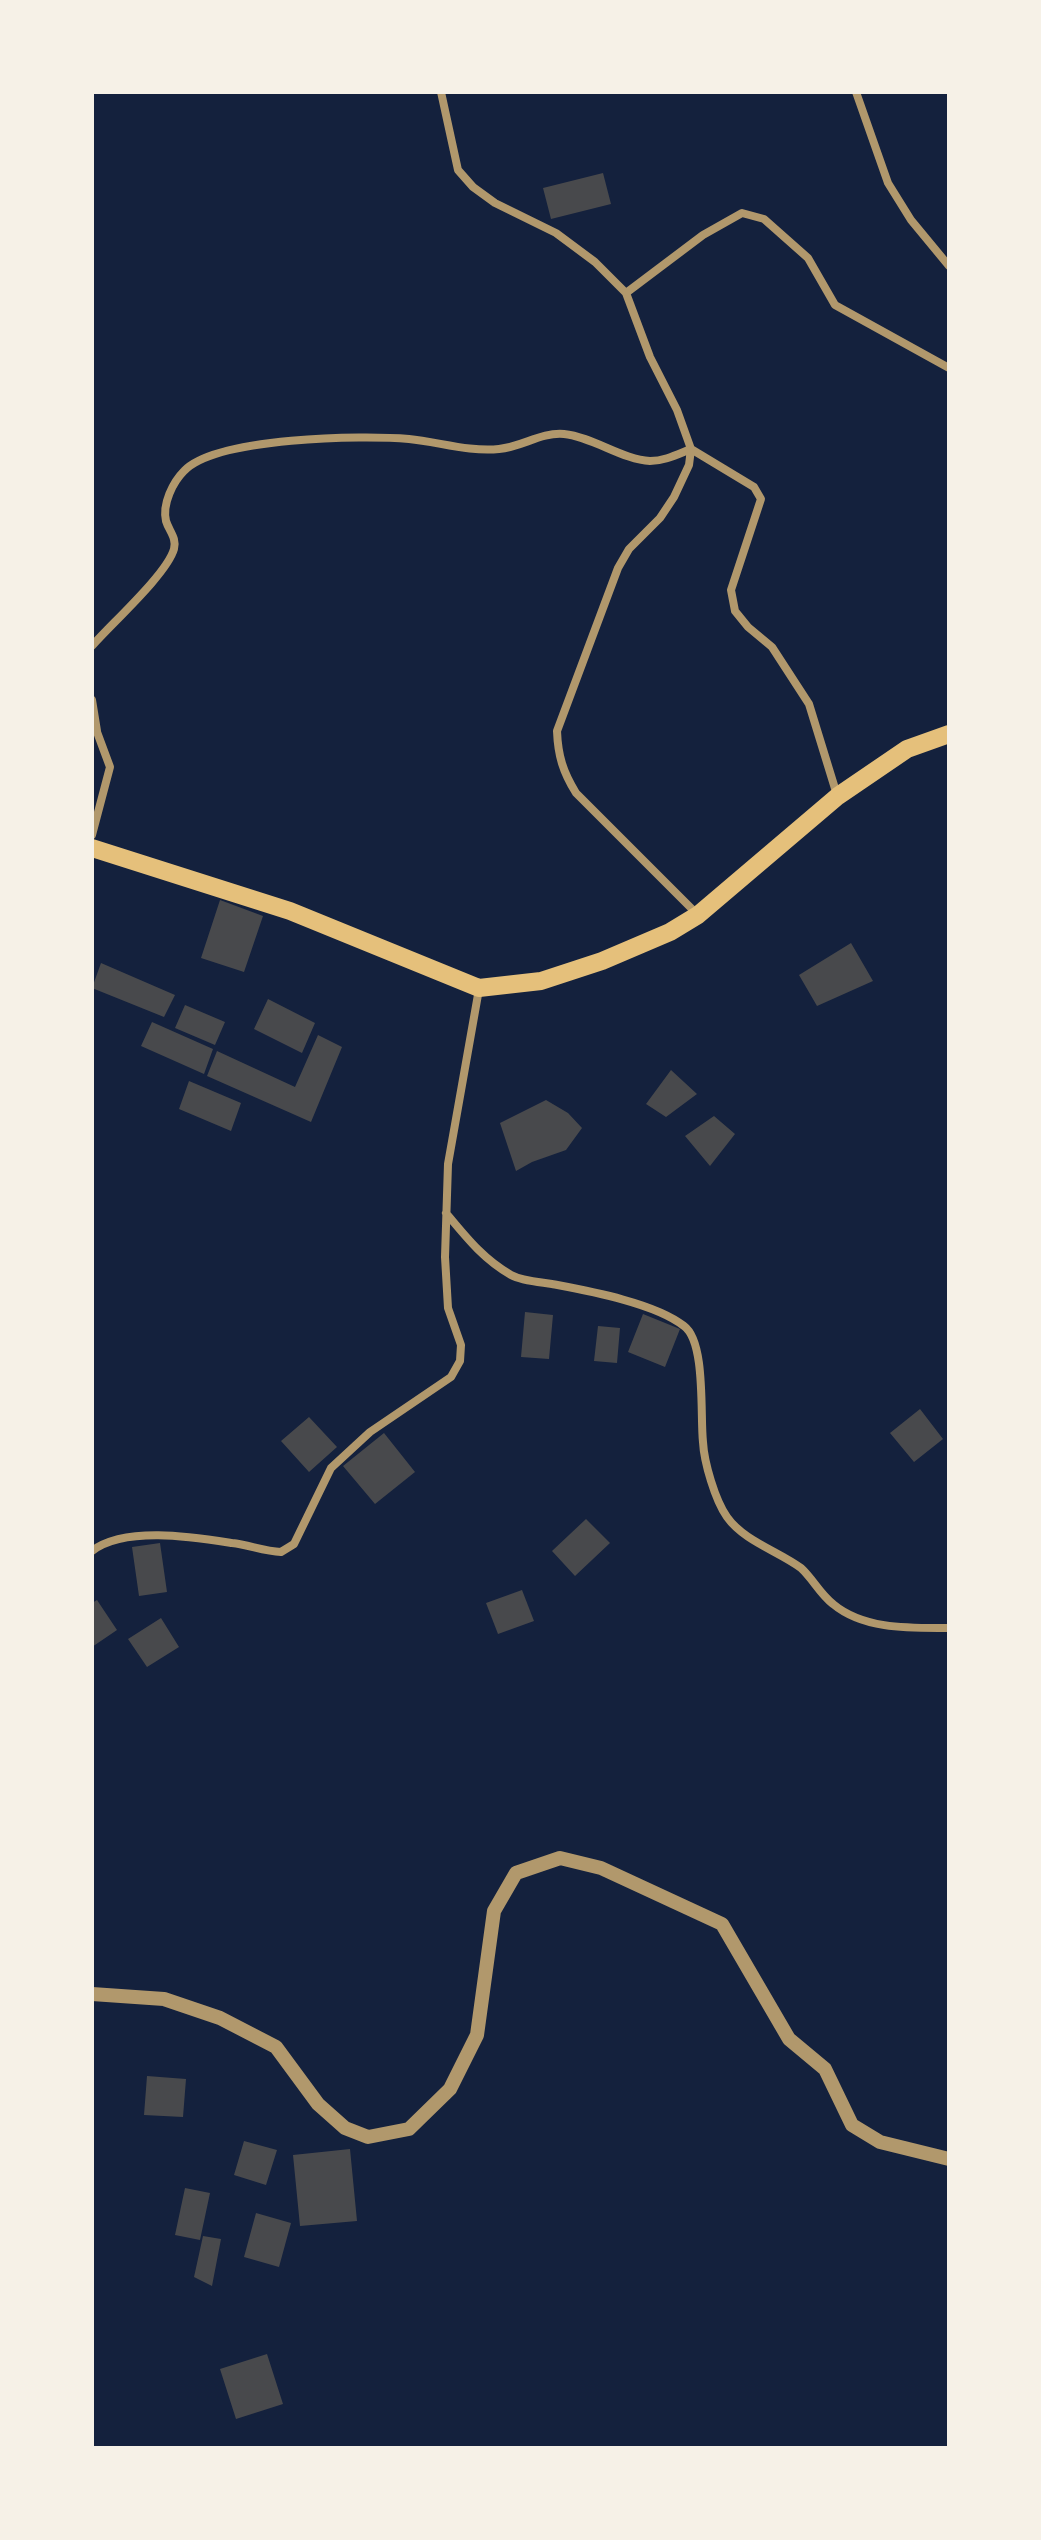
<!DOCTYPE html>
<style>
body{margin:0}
#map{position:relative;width:1041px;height:2540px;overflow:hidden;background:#14213d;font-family:"Alegreya Sans",sans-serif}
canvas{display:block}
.frame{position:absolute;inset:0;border:94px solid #f6f1e7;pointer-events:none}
</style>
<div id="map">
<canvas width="1041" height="2540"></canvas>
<div class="frame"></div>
</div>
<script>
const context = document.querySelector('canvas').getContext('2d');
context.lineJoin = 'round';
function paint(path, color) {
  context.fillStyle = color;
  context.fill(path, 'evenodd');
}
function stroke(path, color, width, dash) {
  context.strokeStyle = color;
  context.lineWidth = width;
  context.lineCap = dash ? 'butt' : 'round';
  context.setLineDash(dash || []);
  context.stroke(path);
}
paint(new Path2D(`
 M 603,173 L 611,204 L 551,219 L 543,188 Z
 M 220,900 L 263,916 L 244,972 L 201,958 Z
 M 851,943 L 873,981 L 817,1006 L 799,975 Z
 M 101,963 L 175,995 L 164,1017 L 92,988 Z
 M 268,999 L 315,1023 L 302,1053 L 254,1029 Z
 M 185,1005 L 225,1022 L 215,1045 L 175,1028 Z
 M 152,1022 L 213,1049 L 204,1074 L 141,1046 Z
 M 318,1035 L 342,1047 L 311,1122 L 207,1076 L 217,1051 L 295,1087 Z
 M 671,1070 L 697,1094 L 666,1117 L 646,1104 Z
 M 189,1081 L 241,1103 L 231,1131 L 179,1109 Z
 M 546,1100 L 568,1113 L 582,1128 L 566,1150 L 532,1162 L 516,1171 L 500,1123 Z
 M 714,1116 L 735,1134 L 710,1166 L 685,1136 Z
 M 525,1312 L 553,1315 L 549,1359 L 521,1357 Z
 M 643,1314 L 680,1329 L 665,1367 L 628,1352 Z
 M 598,1326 L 620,1328 L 617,1363 L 594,1361 Z
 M 920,1409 L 943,1439 L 914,1462 L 890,1433 Z
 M 309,1417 L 337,1447 L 309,1472 L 281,1441 Z
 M 384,1433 L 415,1472 L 375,1504 L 343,1466 Z
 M 586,1519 L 610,1543 L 575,1576 L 552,1551 Z
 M 160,1543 L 167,1592 L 139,1596 L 132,1547 Z
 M 522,1590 L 534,1621 L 498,1634 L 486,1603 Z
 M 97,1600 L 117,1630 L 92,1647 L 92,1603 Z
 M 161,1618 L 179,1647 L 147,1667 L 128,1639 Z
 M 147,2076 L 186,2079 L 183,2117 L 144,2115 Z
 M 244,2141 L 277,2150 L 266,2185 L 234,2175 Z
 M 350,2149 L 357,2221 L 300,2226 L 293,2155 Z
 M 185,2188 L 210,2193 L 200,2240 L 175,2235 Z
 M 256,2213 L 291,2223 L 279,2267 L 244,2257 Z
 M 203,2236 L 221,2239 L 212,2286 L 194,2277 Z
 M 267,2354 L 283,2404 L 236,2419 L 220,2369 Z`), '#48494c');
stroke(new Path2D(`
 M 441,92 L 458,170 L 473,187 L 495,203 L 556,233 L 595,262 L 626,293 L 650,357 L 677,410 L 691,449 L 689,465 L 674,497 L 660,518 L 629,549 L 618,568 L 557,731 C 558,756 563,772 576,793 L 698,915
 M 856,92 L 888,183 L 911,220 L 949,266
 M 626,293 L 703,235 L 742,213 L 764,219 L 808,258 L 835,305 L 949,368
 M 92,646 C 111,624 167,574 174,549 C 177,538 169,531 166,521 C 162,504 173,482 184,471 C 216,437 363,435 409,439 C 439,442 469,452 499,449 C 522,447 541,432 564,434 C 593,437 623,460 650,461 C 665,461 678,454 691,449 L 754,487 L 761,499 L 731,590 L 735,611 L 748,627 L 772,647 L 809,704 L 837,795
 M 92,700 L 97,731
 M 92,726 L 97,732 L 110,767 L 92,835
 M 446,1213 C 466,1237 483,1259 511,1275 C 522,1281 539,1282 552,1284 C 589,1291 655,1303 684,1326 C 706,1342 700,1415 703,1442 C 704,1462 715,1500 727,1517 C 744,1541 778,1551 801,1568 C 813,1579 820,1594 833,1604 C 864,1630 911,1628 949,1628
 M 92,1551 C 125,1526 193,1537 232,1543 C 249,1545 264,1551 281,1552 L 294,1544 L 331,1468 L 370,1432 L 451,1377 L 460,1361 L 461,1345 L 448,1308 L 445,1257 L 448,1164 L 479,989`), '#b1986c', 8);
stroke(new Path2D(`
 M 92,1994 L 164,1999 L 220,2018 L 276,2047 L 318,2104 L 345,2128 L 368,2137 L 409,2129 L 450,2089 L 477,2035 L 494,1911 L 516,1873 L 560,1858 L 601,1868 L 722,1924 L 789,2039 L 825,2069 L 852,2125 L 880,2142 L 949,2159`), '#b1986c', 14);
stroke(new Path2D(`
 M 92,848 L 290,911 L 479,988 L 541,981 L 602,961 L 670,932 L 698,915 L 838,796 L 907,749 L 949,734`), '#e5c07b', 18);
</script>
